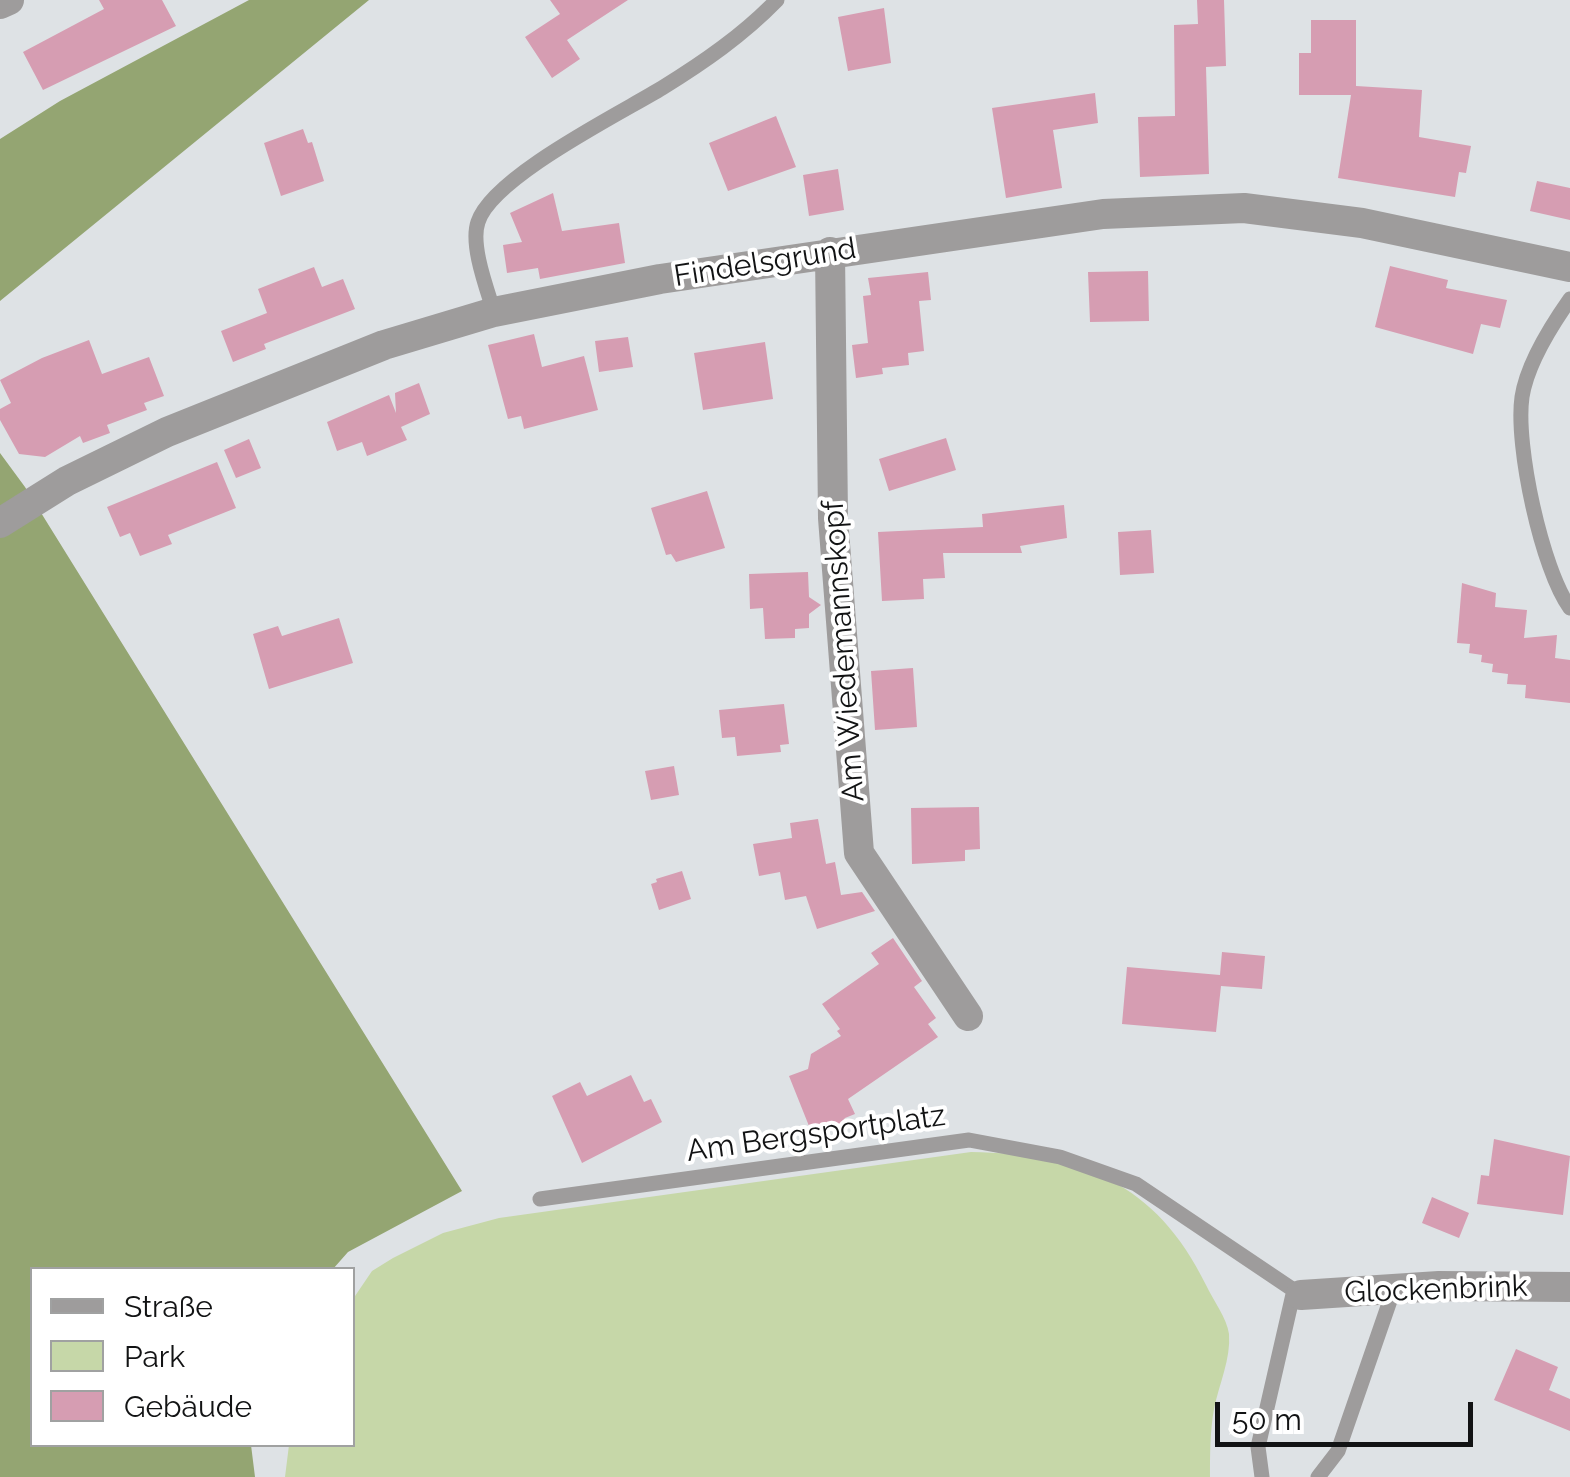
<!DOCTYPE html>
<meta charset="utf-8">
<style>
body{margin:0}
#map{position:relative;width:1570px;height:1477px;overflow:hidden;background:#dee2e5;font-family:Raleway,sans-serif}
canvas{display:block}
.legend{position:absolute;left:30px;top:1267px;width:325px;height:180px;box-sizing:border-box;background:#fff;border:2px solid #a0a1a1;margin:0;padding:12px 18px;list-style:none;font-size:30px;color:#121314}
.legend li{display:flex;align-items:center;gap:20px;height:50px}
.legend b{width:50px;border:2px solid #a0a1a1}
.scale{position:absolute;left:1215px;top:1402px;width:258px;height:45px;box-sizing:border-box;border:5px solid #121314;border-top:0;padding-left:12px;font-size:30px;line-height:35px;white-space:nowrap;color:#121314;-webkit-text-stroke:8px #fff;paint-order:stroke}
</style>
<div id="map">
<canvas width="1570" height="1477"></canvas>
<ul class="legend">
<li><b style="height:12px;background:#9e9c9c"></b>Straße</li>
<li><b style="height:28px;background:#c6d7a8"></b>Park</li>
<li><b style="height:28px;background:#d69db2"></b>Gebäude</li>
</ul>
<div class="scale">50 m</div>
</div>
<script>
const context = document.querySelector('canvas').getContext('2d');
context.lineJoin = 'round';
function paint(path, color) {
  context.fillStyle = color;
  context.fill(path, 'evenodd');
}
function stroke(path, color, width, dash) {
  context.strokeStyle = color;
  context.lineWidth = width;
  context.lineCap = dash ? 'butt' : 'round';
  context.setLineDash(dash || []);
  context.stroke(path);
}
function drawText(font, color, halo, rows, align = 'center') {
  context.font = font + ' Raleway,sans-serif';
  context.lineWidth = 8;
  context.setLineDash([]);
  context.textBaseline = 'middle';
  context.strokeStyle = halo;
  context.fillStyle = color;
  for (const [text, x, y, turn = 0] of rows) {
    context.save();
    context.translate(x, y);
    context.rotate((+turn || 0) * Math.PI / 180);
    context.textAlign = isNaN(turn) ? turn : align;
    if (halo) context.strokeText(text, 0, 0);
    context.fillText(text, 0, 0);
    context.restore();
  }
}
paint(new Path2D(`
 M 971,1152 C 1081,1154 1156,1182 1206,1285 C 1213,1300 1227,1318 1229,1334 C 1231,1359 1219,1384 1214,1409 C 1210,1431 1210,1455 1210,1477 L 285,1477 L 289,1445 L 352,1444 L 353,1299 L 372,1271 L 393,1258 L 443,1233 L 499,1218 Z`), '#c6d7a8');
paint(new Path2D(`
 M 249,0 L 369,0 L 0,301 L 0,139 L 60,101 Z
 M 0,453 L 25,487 L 462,1191 L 348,1252 L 333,1269 L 32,1270 L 32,1444 L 251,1445 L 255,1477 L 0,1477 Z`), '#94a572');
paint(new Path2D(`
 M 99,0 L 162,0 L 176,26 L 43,90 L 23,52 L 104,9 Z
 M 550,0 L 628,0 L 567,40 L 580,59 L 552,78 L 525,37 L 560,14 Z
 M 1197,0 L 1224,0 L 1226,66 L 1206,67 L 1209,174 L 1140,177 L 1138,117 L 1175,116 L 1174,25 L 1198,24 Z
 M 884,8 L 891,63 L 848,71 L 838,17 Z
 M 1311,20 L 1356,20 L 1356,86 L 1422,90 L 1419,137 L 1471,146 L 1466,173 L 1459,172 L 1455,197 L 1338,178 L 1351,95 L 1299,95 L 1299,53 L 1311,53 Z
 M 1095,93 L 1098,123 L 1053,130 L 1062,188 L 1006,198 L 992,108 Z
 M 776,116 L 796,167 L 728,191 L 709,143 Z
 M 303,129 L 308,143 L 312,142 L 324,181 L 281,196 L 264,143 Z
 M 838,169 L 844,210 L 809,216 L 803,175 Z
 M 1537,181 L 1570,188 L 1570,220 L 1530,211 Z
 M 553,193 L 562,231 L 619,223 L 625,263 L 540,279 L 538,268 L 507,273 L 503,245 L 522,242 L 510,213 Z
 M 1390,266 L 1448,280 L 1446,288 L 1507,300 L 1500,328 L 1481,324 L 1473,354 L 1375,327 Z
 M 314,267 L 322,287 L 343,279 L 355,309 L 264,344 L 266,349 L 233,362 L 221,331 L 267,313 L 258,289 Z
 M 1148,271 L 1149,321 L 1090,322 L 1088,272 Z
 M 928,272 L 931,300 L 919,301 L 924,351 L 908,353 L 909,365 L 882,368 L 883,374 L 856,378 L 852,345 L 868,343 L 863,296 L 871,295 L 868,278 Z
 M 534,334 L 542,367 L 584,356 L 598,410 L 524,429 L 521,416 L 508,419 L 488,345 Z
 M 628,337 L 633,367 L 599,372 L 595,341 Z
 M 89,340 L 102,374 L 149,357 L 164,396 L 144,403 L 147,410 L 107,425 L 110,433 L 83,443 L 80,436 L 45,457 L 19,454 L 0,420 L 0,409 L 11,403 L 0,380 L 42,358 Z
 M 765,342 L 773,399 L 703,410 L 694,353 Z
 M 419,383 L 430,414 L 401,427 L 407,440 L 367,456 L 362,442 L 337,451 L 327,422 L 389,395 L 396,413 L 395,393 Z
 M 946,438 L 956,470 L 889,491 L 879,459 Z
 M 249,439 L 261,468 L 236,478 L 224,450 Z
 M 217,462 L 236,508 L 168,535 L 172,544 L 140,556 L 130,533 L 120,537 L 107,507 Z
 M 707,491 L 725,548 L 676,562 L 671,554 L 666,555 L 651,508 Z
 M 1064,505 L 1067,538 L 1020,546 L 1022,553 L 943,553 L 945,578 L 923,579 L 924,599 L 882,601 L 878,532 L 983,527 L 982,514 Z
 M 1151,530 L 1154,573 L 1120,575 L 1118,532 Z
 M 808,572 L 809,597 L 821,605 L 809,614 L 809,628 L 795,629 L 795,638 L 765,639 L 763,608 L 750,609 L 749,574 Z
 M 1462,583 L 1496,593 L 1495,607 L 1527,610 L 1524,638 L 1557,635 L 1555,658 L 1570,660 L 1570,703 L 1525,698 L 1526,685 L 1507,684 L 1508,674 L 1492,672 L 1493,664 L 1481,662 L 1482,655 L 1469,653 L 1470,644 L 1457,643 Z
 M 339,618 L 353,663 L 269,689 L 253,634 L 278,626 L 282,636 Z
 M 913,668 L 917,727 L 875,730 L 871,671 Z
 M 784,704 L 789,744 L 780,745 L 781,752 L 737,756 L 735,737 L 722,738 L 719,710 Z
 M 674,766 L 679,795 L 651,800 L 645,771 Z
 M 979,807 L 980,849 L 965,850 L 965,861 L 912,864 L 911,808 Z
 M 818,819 L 826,864 L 835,862 L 841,895 L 862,892 L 875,911 L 817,929 L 806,896 L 785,900 L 780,872 L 759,876 L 753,844 L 792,838 L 790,823 Z
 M 682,871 L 691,899 L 659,910 L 651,884 L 657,882 L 656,879 Z
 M 893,938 L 922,981 L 914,987 L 936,1018 L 928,1024 L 938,1037 L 848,1099 L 855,1114 L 845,1118 L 836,1129 L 821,1127 L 811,1131 L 789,1076 L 808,1069 L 811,1054 L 841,1036 L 837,1031 L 840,1029 L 822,1004 L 879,964 L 871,953 Z
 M 1222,952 L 1265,956 L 1262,989 L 1221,986 L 1216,1032 L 1122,1024 L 1127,967 L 1220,975 Z
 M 631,1075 L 644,1102 L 651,1099 L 662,1122 L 582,1163 L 552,1096 L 580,1082 L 587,1096 Z
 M 1494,1139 L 1570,1156 L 1563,1215 L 1477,1204 L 1481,1175 L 1489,1176 Z
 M 1432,1197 L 1469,1213 L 1459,1238 L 1422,1223 Z
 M 1516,1349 L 1558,1367 L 1549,1390 L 1570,1399 L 1570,1431 L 1494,1400 Z`), '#d69db2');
stroke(new Path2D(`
 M 1570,299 C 1551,326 1527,364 1522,397 C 1515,445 1542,570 1570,608
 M 494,312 C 487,289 470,245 478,222 C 492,177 621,113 662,88 C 704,62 743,35 777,0
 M 540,1199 L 969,1140 L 1060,1157 L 1136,1184 L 1301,1295
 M 1262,1477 L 1258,1447 L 1294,1290
 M 1318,1477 L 1338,1451 L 1394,1289`), '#9e9c9c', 15);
stroke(new Path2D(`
 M 0,4 L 9,0
 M 830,252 L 833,518 L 859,853 L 968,1016
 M 0,523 L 67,481 L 167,432 L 384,345 L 494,312 L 660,279 L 1103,214 L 1244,208 L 1362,223 L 1570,267
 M 1301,1295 L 1439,1286 L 1570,1287`), '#9e9c9c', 30);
drawText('30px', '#121314', '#fff', [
 ["Findelsgrund",765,263,-9],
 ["Am Wiedemannskopf",844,651,-94],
 ["Am Bergsportplatz",816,1134,-8],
 ["Glockenbrink",1436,1290,-2]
]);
</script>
